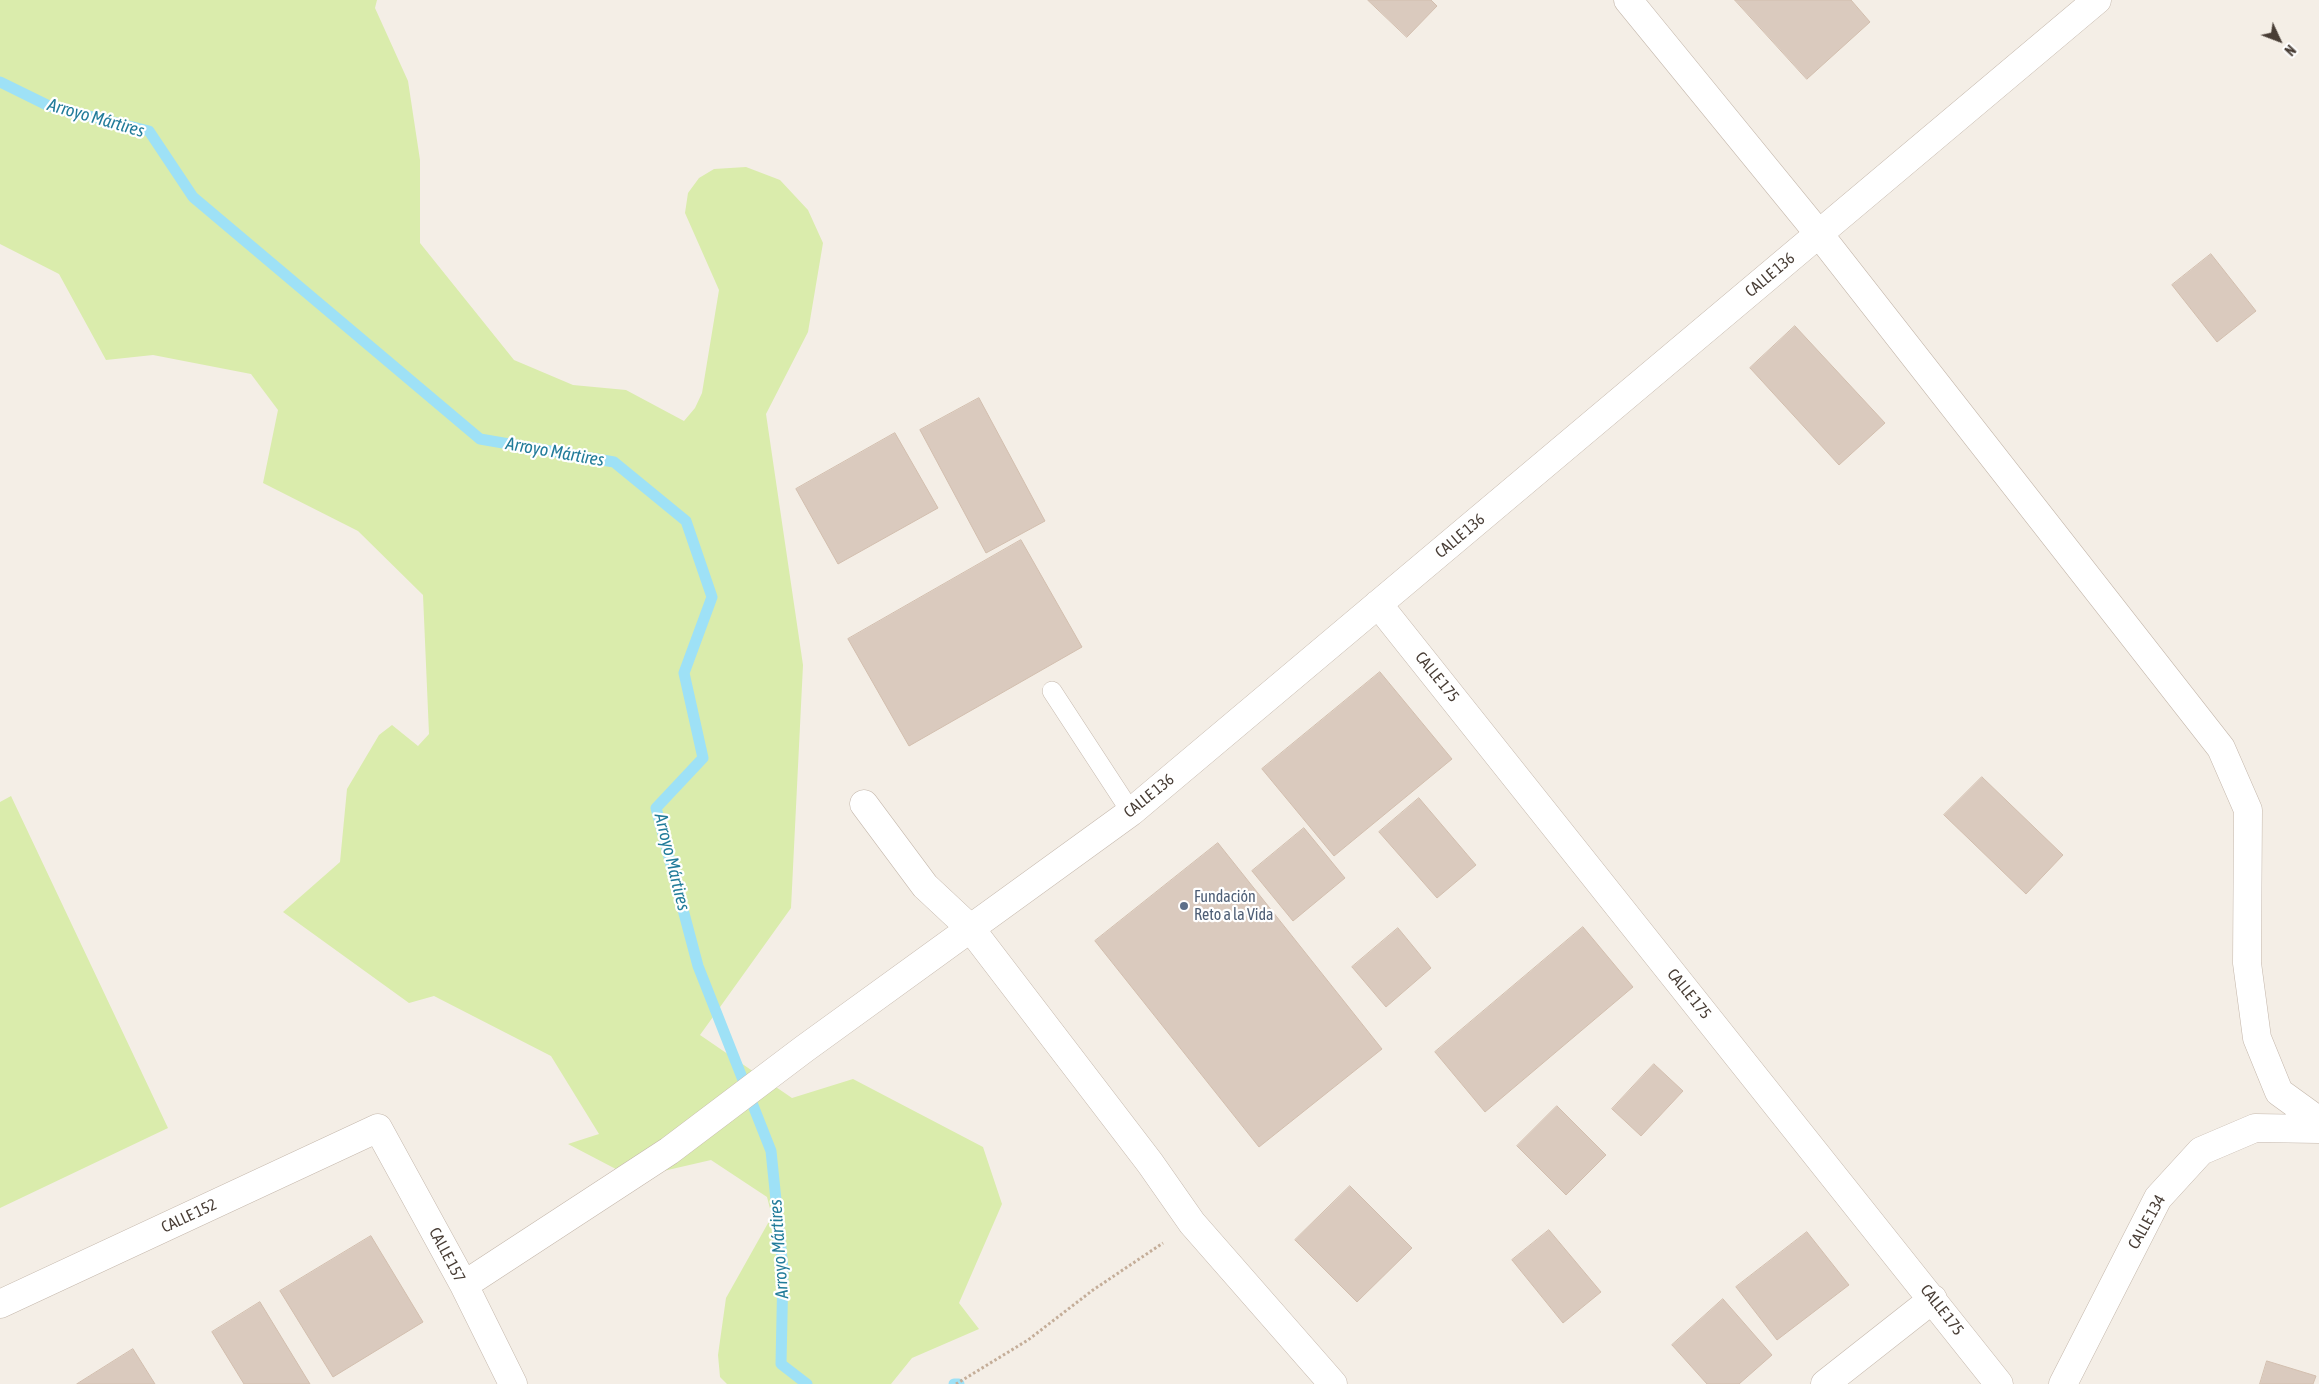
<!DOCTYPE html>
<meta charset="utf-8">
<style>
body{margin:0}
#map{position:relative;width:2319px;height:1384px;overflow:hidden;background:#f4eee6;font-family:"Asap Condensed",sans-serif}
canvas{display:block}
.north{position:absolute;left:2254px;top:15px;width:50px;height:50px;-webkit-text-stroke:4px #fff;paint-order:stroke;rotate:133deg;font-size:14px;font-weight:700;line-height:20px;text-align:center;color:#483d35}
.north::after{content:'';display:block;margin:auto;width:18px;height:22px;background:#483d35;clip-path:polygon(50% 0,100% 100%,50% 72%,0 100%)}
</style>
<div id="map">
<canvas width="2319" height="1384"></canvas>
<div class="north">N</div>
</div>
<script>
const context = document.querySelector('canvas').getContext('2d');
context.lineJoin = 'round';
function paint(path, color) {
  context.fillStyle = color;
  context.fill(path, 'evenodd');
}
function stroke(path, color, width, dash) {
  context.strokeStyle = color;
  context.lineWidth = width;
  context.lineCap = dash ? 'butt' : 'round';
  context.setLineDash(dash || []);
  context.stroke(path);
}
function drawText(font, color, halo, rows, align = 'center') {
  context.font = font + ' "Asap Condensed",sans-serif';
  context.lineWidth = 4.5;
  context.setLineDash([]);
  context.textBaseline = 'middle';
  context.strokeStyle = halo;
  context.fillStyle = color;
  for (const [text, x, y, turn = 0] of rows) {
    context.save();
    context.translate(x, y);
    context.rotate((+turn || 0) * Math.PI / 180);
    context.textAlign = isNaN(turn) ? turn : align;
    if (halo) context.strokeText(text, 0, 0);
    context.fillText(text, 0, 0);
    context.restore();
  }
}
paint(new Path2D(`
 M 0,0 L 377,0 L 375,8 L 408,81 L 420,160 L 420,243 L 514,360 L 573,385 L 626,390 L 684,421 L 695,408 L 702,393 L 719,290 L 685,213 L 688,193 L 699,178 L 714,169 L 746,167 L 780,180 L 808,210 L 823,243 L 808,332 L 766,414 L 803,665 L 791,908 L 700,1035 L 792,1098 L 853,1079 L 983,1147 L 1002,1204 L 959,1303 L 979,1329 L 912,1358 L 891,1384 L 727,1384 L 720,1377 L 718,1355 L 726,1298 L 772,1216 L 767,1197 L 711,1160 L 633,1178 L 568,1144 L 599,1134 L 551,1056 L 434,996 L 409,1003 L 283,912 L 340,862 L 347,789 L 379,735 L 392,725 L 418,746 L 429,734 L 423,595 L 358,531 L 263,483 L 278,410 L 251,374 L 153,355 L 106,360 L 59,274 L 0,244 Z
 M 11,796 L 168,1128 L 0,1208 L 0,802 Z`), '#daecac');
stroke(new Path2D(`
 M 0,82 L 49,106 L 149,131 L 193,197 L 480,439 L 614,462 L 686,521 L 712,597 L 684,673 L 703,758 L 656,808 L 698,966 L 771,1151 L 783,1269 L 781,1364 L 807,1384
 M 954,1384 L 959,1384`), '#9ee1f6', 11);
const building = new Path2D(`
 M 1368,0 L 1431,0 L 1437,6 L 1407,37 Z
 M 1735,0 L 1851,0 L 1870,22 L 1807,79 Z
 M 2211,254 L 2256,311 L 2217,342 L 2172,285 Z
 M 1795,326 L 1885,423 L 1839,465 L 1750,368 Z
 M 979,398 L 1045,521 L 986,553 L 920,430 Z
 M 895,433 L 938,508 L 838,564 L 796,489 Z
 M 1021,540 L 1082,647 L 909,746 L 848,639 Z
 M 1380,672 L 1452,759 L 1334,856 L 1262,769 Z
 M 1982,777 L 2063,855 L 2026,894 L 1944,815 Z
 M 1419,798 L 1476,865 L 1437,898 L 1379,832 Z
 M 1304,828 L 1345,878 L 1293,921 L 1252,871 Z
 M 1218,843 L 1382,1049 L 1259,1147 L 1095,941 Z
 M 1583,927 L 1633,987 L 1485,1112 L 1435,1052 Z
 M 1398,928 L 1431,968 L 1386,1007 L 1352,967 Z
 M 1654,1064 L 1683,1091 L 1641,1136 L 1612,1109 Z
 M 1557,1106 L 1606,1155 L 1566,1195 L 1517,1146 Z
 M 1350,1186 L 1412,1248 L 1357,1302 L 1295,1240 Z
 M 1549,1230 L 1601,1292 L 1563,1323 L 1512,1260 Z
 M 1807,1232 L 1849,1285 L 1777,1340 L 1736,1287 Z
 M 371,1236 L 423,1322 L 333,1377 L 280,1291 Z
 M 1723,1299 L 1772,1355 L 1739,1384 L 1707,1384 L 1672,1345 Z
 M 260,1302 L 310,1384 L 244,1384 L 212,1332 Z
 M 133,1349 L 155,1384 L 77,1384 Z
 M 2267,1361 L 2316,1376 L 2313,1384 L 2260,1384 Z`);
paint(building, '#dacabe');
stroke(building, '#d2beae', 1);
const lane = new Path2D(`
 M 1052,691 L 1131,812`);
const street = new Path2D(`
 M 1628,0 L 1819,234 L 2221,748 L 2248,810 L 2247,963 L 2257,1038 L 2279,1092 L 2319,1121
 M 1378,604 L 1999,1384
 M 864,804 L 925,886 L 971,929 L 1150,1163 L 1192,1223 L 1333,1384
 M 464,1285 L 669,1151 L 804,1049 L 1131,812 L 2097,0
 M 0,1304 L 378,1128 L 464,1285 L 513,1384
 M 1825,1384 L 1933,1299
 M 2063,1384 L 2158,1198 L 2201,1151 L 2255,1128 L 2319,1129`);
stroke(lane, '#c4b7ab', 20);
stroke(street, '#c4b7ab', 29);
stroke(new Path2D(`
 M 956,1384 L 1028,1340 L 1093,1290 L 1163,1243`), '#c4ad98', 3, [2.5, 2.5]);
stroke(lane, '#fff', 19);
stroke(street, '#fff', 28);
for (const [x, y, r, color] of [
 [1184,906,5,"#5c6f8a"]
]) {
  const dot = new Path2D();
  dot.arc(x, y, r, 0, 2 * Math.PI);
  context.fillStyle = color;
  context.fill(dot);
  stroke(dot, '#fff', 2);
}
drawText('16px', '#483d35', '#fff', [
 ["CALLE 136",1770,275,-40],
 ["CALLE 136",1460,536,-40],
 ["CALLE 175",1437,677,51],
 ["CALLE 136",1149,796,-39],
 ["CALLE 175",1689,994,51],
 ["CALLE 152",189,1216,-25],
 ["CALLE 134",2147,1222,-61],
 ["CALLE 157",447,1255,62],
 ["CALLE 175",1942,1310,52]
]);
drawText('16px', '#4e5e75', '#fff', [
 ["Fundación",1194,897],
 ["Reto a la Vida",1194,915]
], 'left');
drawText('italic 18px', '#227c9a', '#fff', [
 ["Arroyo Mártires",96,118,16],
 ["Arroyo Mártires",555,452,10],
 ["Arroyo Mártires",672,862,76],
 ["Arroyo Mártires",779,1249,-94]
]);
</script>
